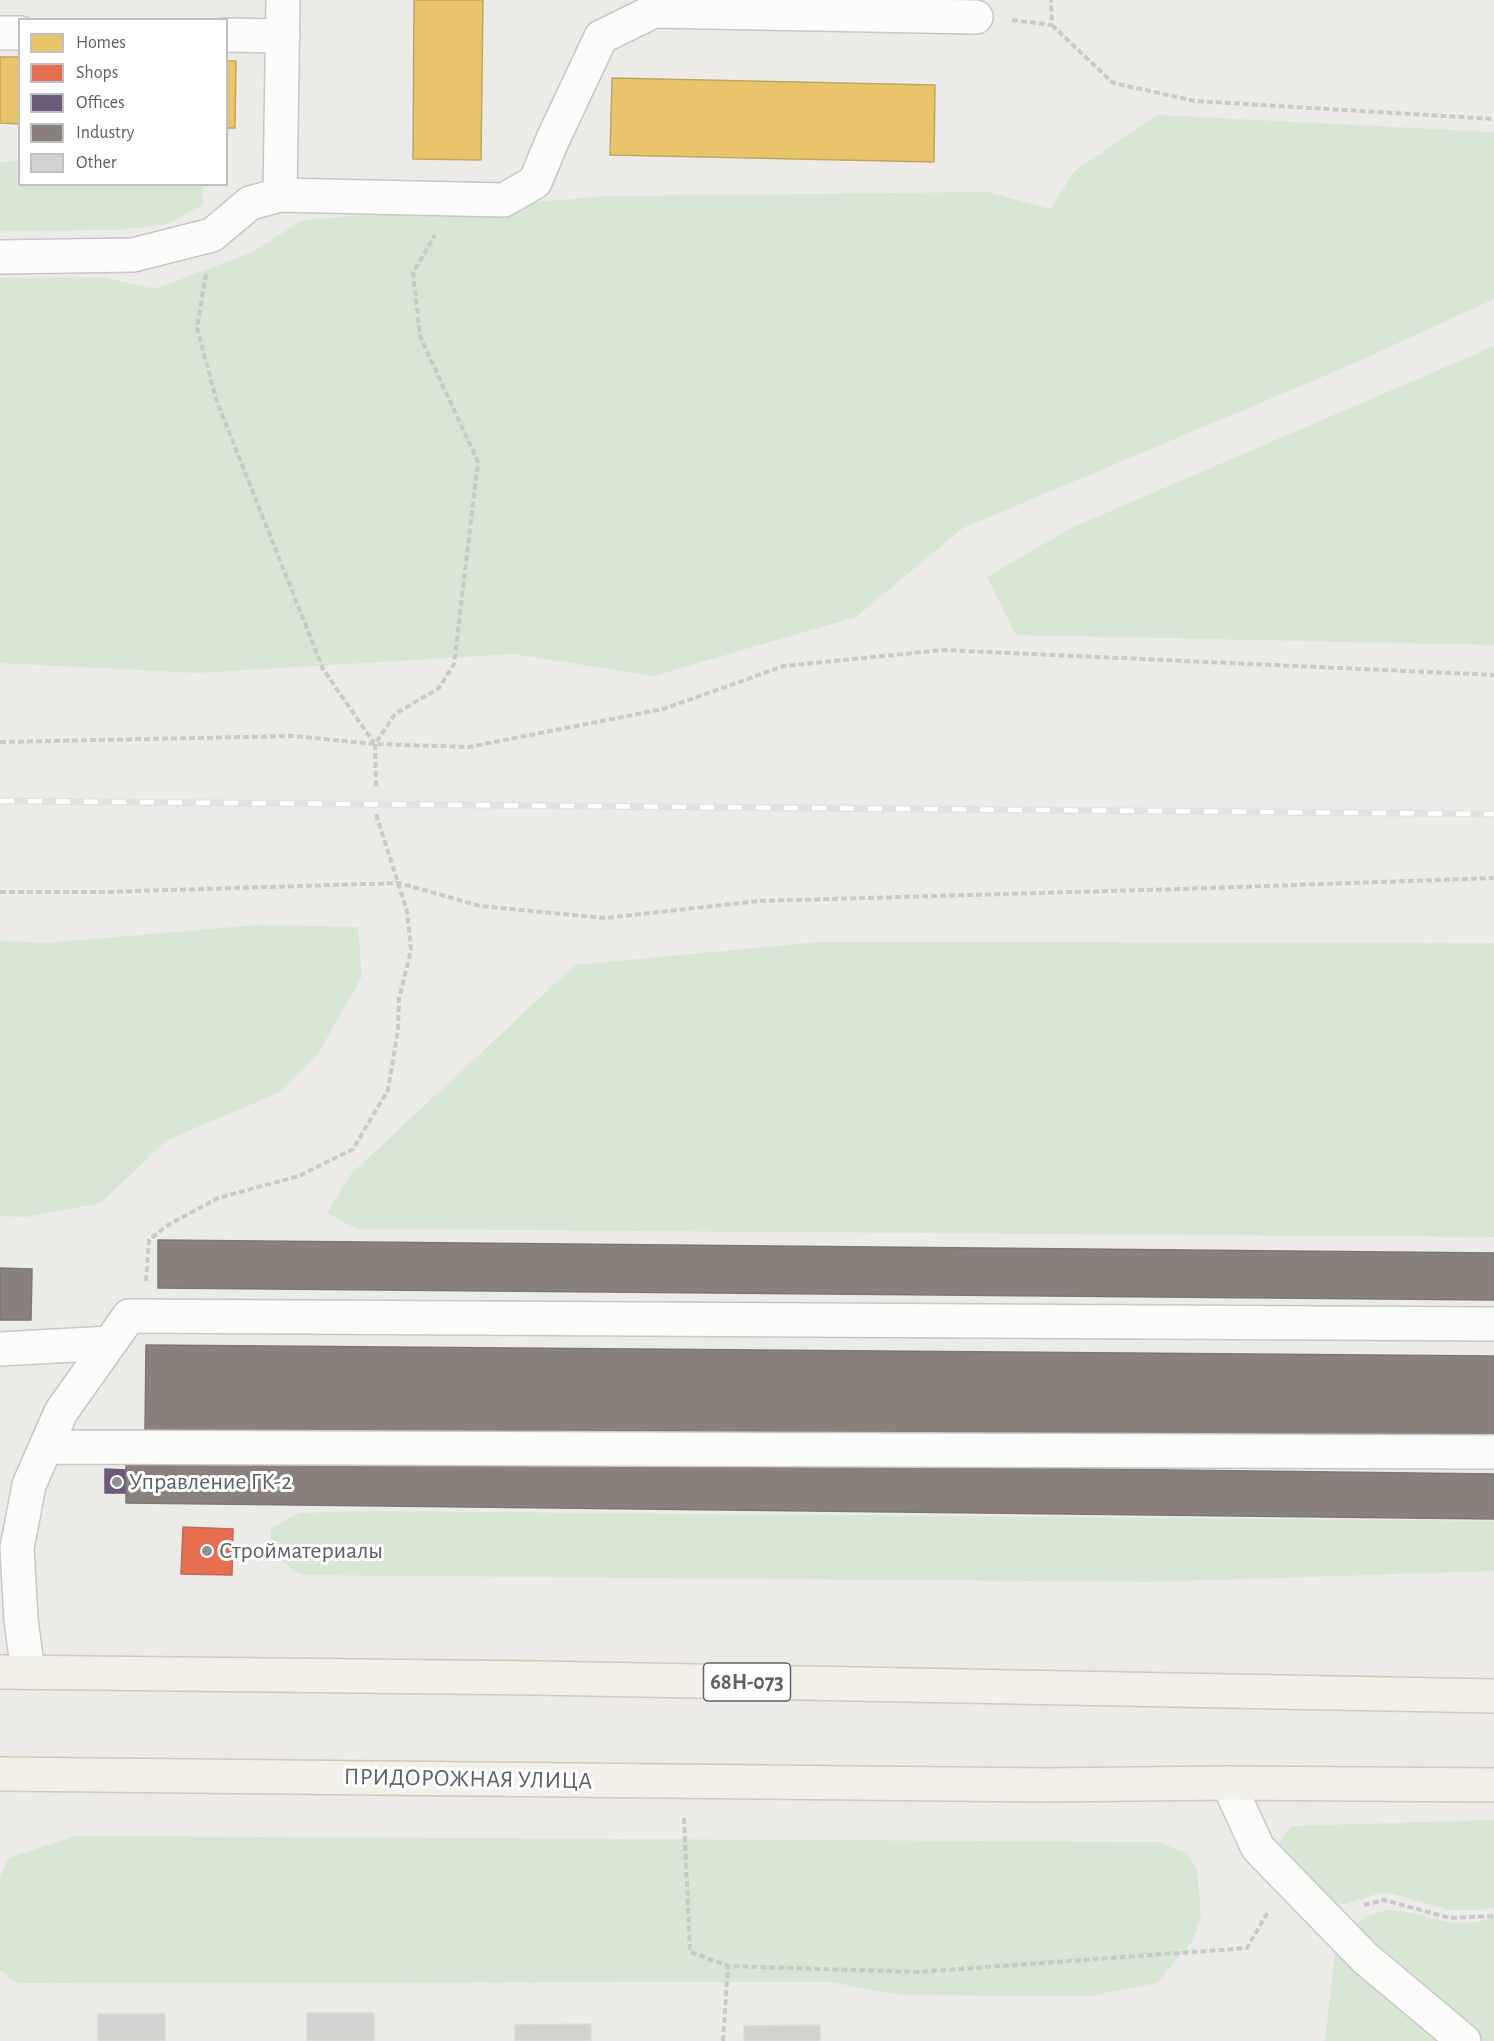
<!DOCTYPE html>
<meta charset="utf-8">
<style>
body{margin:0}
#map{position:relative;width:1494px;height:2041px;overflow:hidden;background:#ecebe7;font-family:"Alegreya Sans",sans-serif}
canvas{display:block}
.legend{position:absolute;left:18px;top:18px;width:210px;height:168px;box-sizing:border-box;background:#fff;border:2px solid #bec0c1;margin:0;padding:8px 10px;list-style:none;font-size:18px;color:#5d6164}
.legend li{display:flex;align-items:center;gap:12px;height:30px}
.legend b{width:30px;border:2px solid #bec0c1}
</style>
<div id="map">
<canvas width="1494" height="2041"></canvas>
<ul class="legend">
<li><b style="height:16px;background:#e9c46a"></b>Homes</li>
<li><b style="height:16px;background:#e76f51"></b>Shops</li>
<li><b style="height:16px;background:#6d597a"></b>Offices</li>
<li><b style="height:16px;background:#8a817c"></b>Industry</li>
<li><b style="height:16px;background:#d3d2d0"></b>Other</li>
</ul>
</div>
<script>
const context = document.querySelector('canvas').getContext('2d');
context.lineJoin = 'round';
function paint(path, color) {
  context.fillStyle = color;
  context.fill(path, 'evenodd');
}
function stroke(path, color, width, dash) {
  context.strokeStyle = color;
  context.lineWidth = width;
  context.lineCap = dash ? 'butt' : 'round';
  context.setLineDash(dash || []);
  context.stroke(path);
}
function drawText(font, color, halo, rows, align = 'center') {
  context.font = font + ' "Alegreya Sans",sans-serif';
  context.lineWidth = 6;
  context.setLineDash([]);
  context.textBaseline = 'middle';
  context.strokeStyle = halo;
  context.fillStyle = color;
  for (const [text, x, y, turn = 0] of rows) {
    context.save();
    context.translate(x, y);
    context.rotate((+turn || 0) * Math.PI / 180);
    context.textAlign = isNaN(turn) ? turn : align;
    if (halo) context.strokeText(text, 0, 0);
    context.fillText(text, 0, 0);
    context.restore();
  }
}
paint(new Path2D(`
 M 1157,115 L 1494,132 L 1494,299 L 1348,366 L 963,528 L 856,617 L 653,676 L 514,654 L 197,673 L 0,663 L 0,278 L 103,277 L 155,289 L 253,252 L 302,220 L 610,196 L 988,192 L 1050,209 L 1075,171 Z
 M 19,161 L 20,184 L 203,185 L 202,205 L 167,224 L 120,230 L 0,231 L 0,162 Z
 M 1494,346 L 1494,645 L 1016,635 L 987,577 L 1071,528 Z
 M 256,925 L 358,927 L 362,976 L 318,1054 L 278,1093 L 167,1140 L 101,1203 L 26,1217 L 0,1216 L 0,941 L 46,943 Z
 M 818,942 L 1494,943 L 1494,1237 L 357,1229 L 327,1213 L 351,1174 L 575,965 Z
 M 367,1511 L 1494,1521 L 1494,1571 L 1151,1582 L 300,1575 L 270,1551 L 271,1528 L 300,1513 Z
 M 1494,1820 L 1494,1907 L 1477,1910 L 1449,1910 L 1393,1894 L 1380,1893 L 1345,1904 L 1330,1902 L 1280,1851 C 1278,1840 1284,1834 1292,1826 Z
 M 76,1836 L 1158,1842 L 1186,1853 L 1197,1868 L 1201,1917 L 1193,1940 L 1157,1983 L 1089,1996 L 901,1995 L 830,1982 L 17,1983 L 0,1970 L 0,1877 L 8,1858 Z
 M 1386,1910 C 1408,1910 1426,1917 1447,1922 C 1463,1925 1479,1922 1494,1918 L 1494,2041 L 1483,2041 L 1354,1926 L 1369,1915 Z
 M 1336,1946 L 1362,1974 L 1438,2041 L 1325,2041 Z`), '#d7e7d3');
const homes = new Path2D(`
 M 414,0 L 483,0 L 481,160 L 413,159 Z
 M 0,57 L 20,57 L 20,124 L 0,123 Z
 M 226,61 L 236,61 L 235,128 L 226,128 Z
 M 612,78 L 935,85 L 934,162 L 610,155 Z`);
paint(homes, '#e9c46a');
stroke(homes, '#bfa668', 1.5);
const shops = new Path2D(`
 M 183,1527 L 233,1529 L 232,1575 L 181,1574 Z`);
paint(shops, '#e76f51');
stroke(shops, '#be6b57', 1.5);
const offices = new Path2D(`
 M 105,1469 L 127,1470 L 126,1493 L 105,1493 Z`);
paint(offices, '#6d597a');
stroke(offices, '#685b73', 1.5);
const industry = new Path2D(`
 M 158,1240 L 1494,1253 L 1494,1300 L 158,1288 Z
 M 0,1268 L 32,1269 L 31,1320 L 0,1320 Z
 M 146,1345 L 1494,1356 L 1494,1441 L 145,1430 Z
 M 126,1457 L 1494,1474 L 1494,1519 L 126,1503 Z`);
paint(industry, '#8a817c');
stroke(industry, '#7c7775', 1.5);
const building = new Path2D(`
 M 307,2013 L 374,2013 L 374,2041 L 307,2041 Z
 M 98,2014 L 165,2014 L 165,2041 L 98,2041 Z
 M 591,2024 L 591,2041 L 515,2041 L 515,2025 Z
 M 820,2025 L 820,2041 L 744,2041 L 744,2026 Z`);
paint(building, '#d3d2d0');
stroke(building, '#dcdad6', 1.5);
const minor = new Path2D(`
 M 0,33 L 20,33
 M 226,35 L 283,36
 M 280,195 L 283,0
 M 0,257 L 133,255 L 212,235 L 250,203 L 280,195 L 504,200 L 535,182 L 553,139 L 601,37 L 654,11 L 976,17
 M 0,1349 L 110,1343
 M 46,1447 L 1494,1452
 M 28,1672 L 21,1620 L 17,1548 L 29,1485 L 61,1412 L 129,1316 L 1494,1324
 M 1228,1783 L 1258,1848 L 1365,1958 L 1464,2041`);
const major = new Path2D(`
 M 0,1672 L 536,1678 L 1494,1696
 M 0,1774 L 1045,1785 L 1228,1783 L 1494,1785`);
stroke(minor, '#c6c7c7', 36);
stroke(major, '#d2c9b7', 36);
stroke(new Path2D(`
 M 1012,20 L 1052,25 L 1051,0
 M 1052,25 L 1113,83 L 1195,101 L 1494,119
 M 206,274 L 197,328 L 216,399 L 323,669 L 374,743
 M 0,742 L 293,736 L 375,744 L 469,747 L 663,709 L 784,666 L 943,650 L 1494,675
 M 376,786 L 375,744 L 395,714 L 439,688 L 454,664 L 478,462 L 420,336 L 413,273 L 435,235
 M 0,892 L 104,892 L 399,883 L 480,906 L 605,918 L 759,901 L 1180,889 L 1494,878
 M 146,1281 L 149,1240 L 168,1225 L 218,1198 L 299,1176 L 353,1149 L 388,1090 L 398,1030 L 399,999 L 411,950 L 407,911 L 376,814
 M 684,1818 L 690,1952 L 728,1966 L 918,1972 L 1247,1948 L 1268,1912
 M 1364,1905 L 1384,1900 L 1450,1918 L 1494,1916
 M 723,2041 L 728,1966`), '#c6cbc8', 4, [6, 3]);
stroke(minor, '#fcfcfb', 33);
stroke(major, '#f2f0e9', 33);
const rail = new Path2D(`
 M 0,801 L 1494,814`);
stroke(rail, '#e3e2e2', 7);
stroke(rail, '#fff', 4.5, [14]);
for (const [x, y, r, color] of [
 [117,1482,6,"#8f9192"],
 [207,1551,6,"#8f9192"]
]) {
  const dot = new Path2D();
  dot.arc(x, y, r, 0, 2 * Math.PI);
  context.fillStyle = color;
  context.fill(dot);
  stroke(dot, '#fff', 2);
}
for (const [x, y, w] of [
 [747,1682,87]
]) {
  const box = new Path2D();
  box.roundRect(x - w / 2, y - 19, w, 38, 4.5);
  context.fillStyle = '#fff';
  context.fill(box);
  stroke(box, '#5d6164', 1.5);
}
drawText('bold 22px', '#5d6164', null, [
 ["68Н-073",747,1682]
]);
drawText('24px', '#5d6164', '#fff', [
 ["Управление ГК-2",129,1482],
 ["Стройматериалы",219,1551]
], 'left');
drawText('24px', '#5d6164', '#fff', [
 ["ПРИДОРОЖНАЯ УЛИЦА",468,1779,1]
]);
</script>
